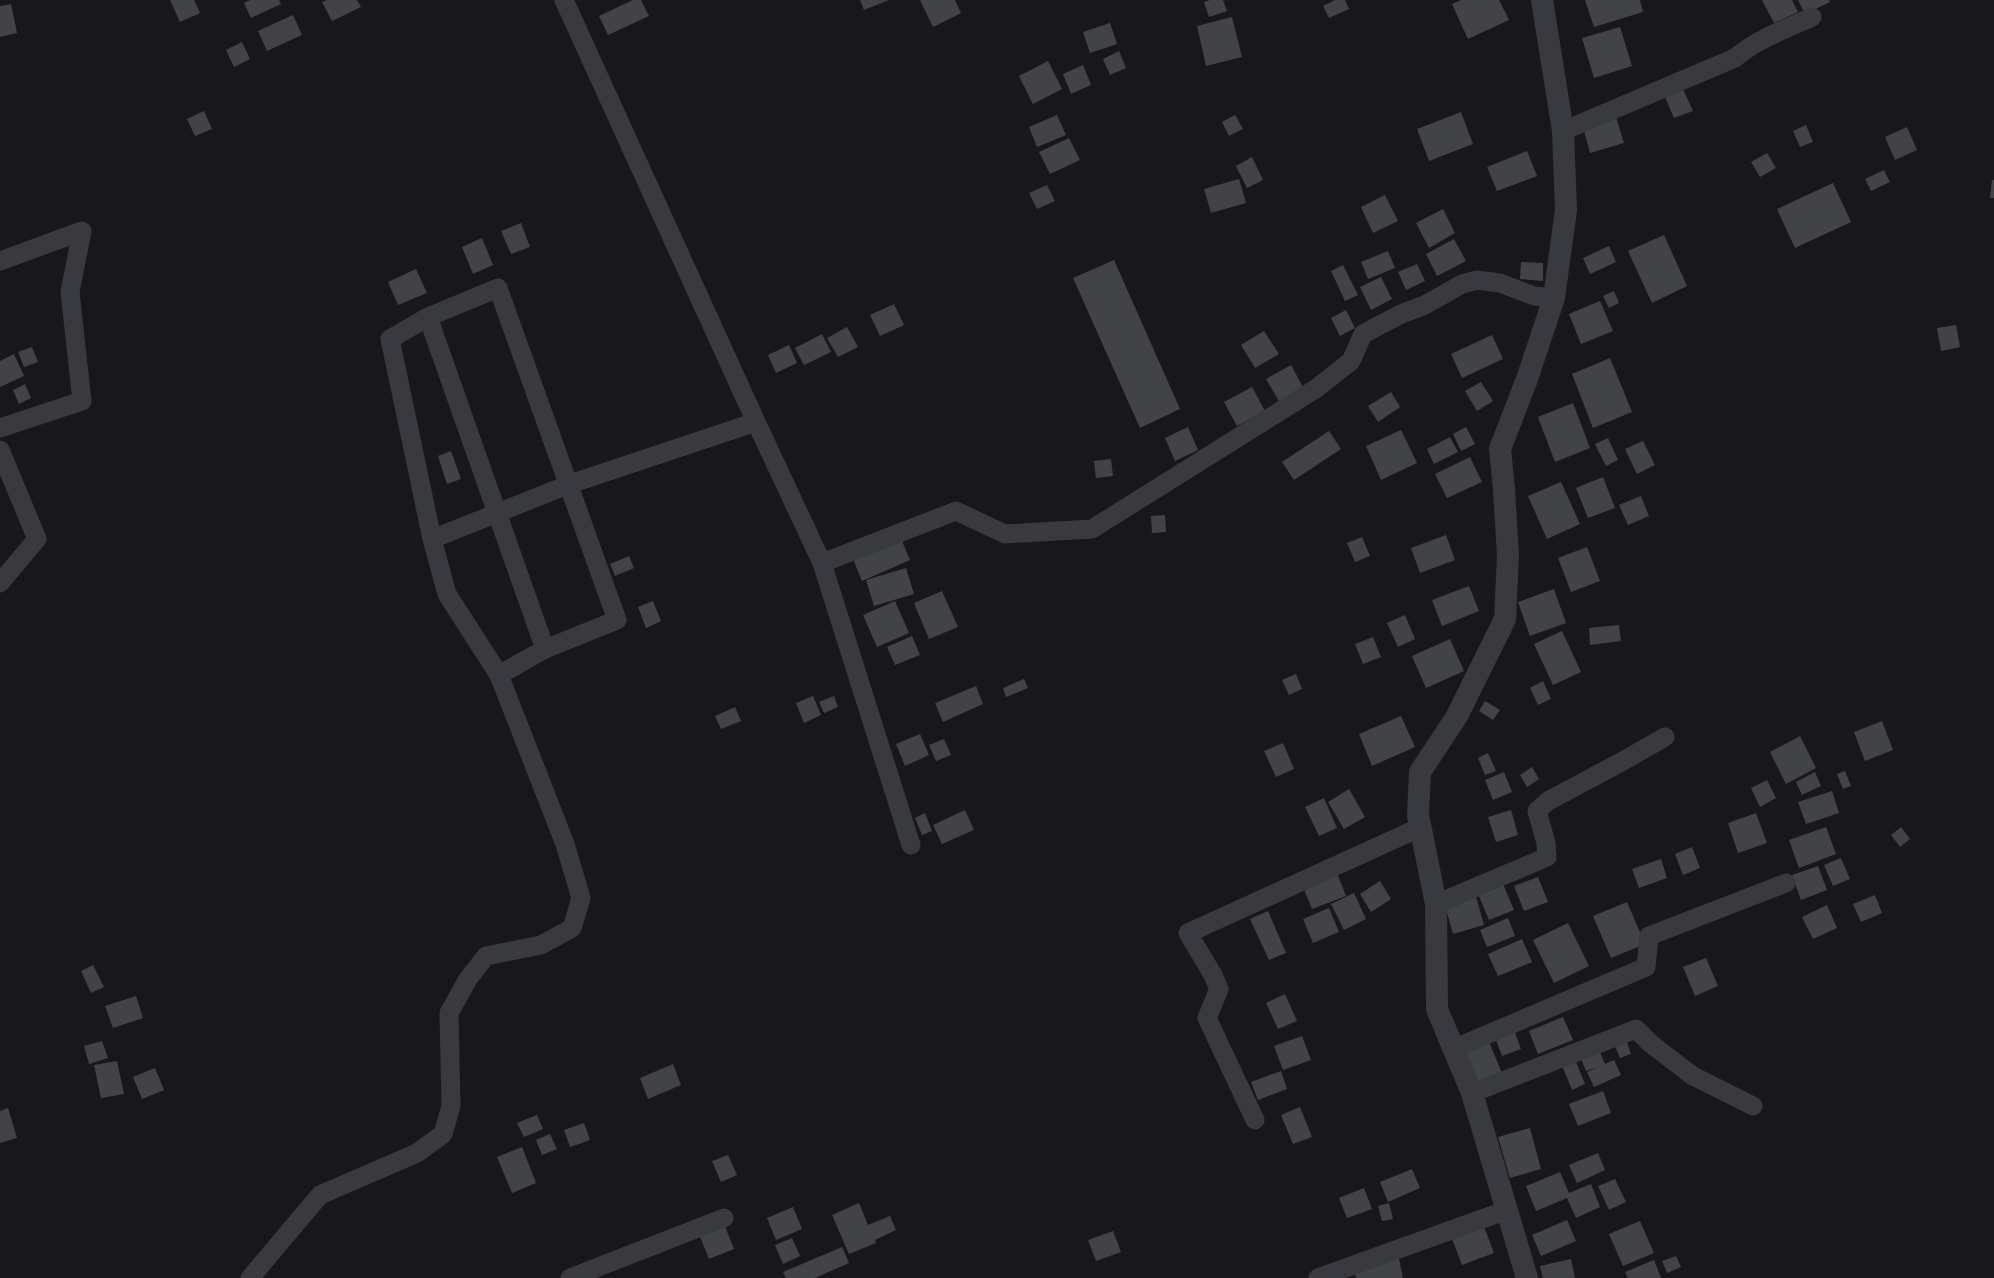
<!DOCTYPE html>
<style>
body{margin:0}
canvas{display:block;background:#18181a}
</style>
<canvas width="1994" height="1278"></canvas>
<script>
const context = document.querySelector('canvas').getContext('2d');
context.lineJoin = 'round';
function paint(path, color) {
  context.fillStyle = color;
  context.fill(path, 'evenodd');
}
function stroke(path, color, width, dash) {
  context.strokeStyle = color;
  context.lineWidth = width;
  context.lineCap = dash ? 'butt' : 'round';
  context.setLineDash(dash || []);
  context.stroke(path);
}
paint(new Path2D(`
 M 170,0 L 194,0 L 200,13 L 180,22 Z
 M 250,0 L 279,0 L 281,4 L 251,18 L 244,3 Z
 M 327,0 L 357,0 L 361,7 L 332,21 L 322,2 Z
 M 633,0 L 641,0 L 649,16 L 608,35 L 599,16 Z
 M 860,0 L 889,0 L 864,10 Z
 M 920,0 L 955,0 L 961,13 L 933,27 Z
 M 1210,0 L 1223,0 L 1227,11 L 1209,17 L 1204,2 Z
 M 1335,0 L 1345,0 L 1349,9 L 1329,18 L 1323,6 Z
 M 1461,0 L 1499,0 L 1509,20 L 1468,39 L 1452,4 Z
 M 1585,0 L 1640,0 L 1643,12 L 1594,27 Z
 M 1762,0 L 1792,0 L 1798,12 L 1774,23 Z
 M 1798,0 L 1829,0 L 1830,2 L 1805,14 Z
 M 11,4 L 17,33 L 0,37 L 0,6 Z
 M 293,15 L 302,35 L 267,51 L 258,31 Z
 M 1232,17 L 1242,57 L 1206,66 L 1197,26 Z
 M 1110,23 L 1117,44 L 1090,53 L 1083,32 Z
 M 1620,27 L 1632,66 L 1594,78 L 1582,38 Z
 M 242,42 L 250,59 L 234,67 L 226,50 Z
 M 1119,51 L 1126,68 L 1110,75 L 1103,59 Z
 M 1048,61 L 1062,89 L 1033,104 L 1019,76 Z
 M 1083,65 L 1091,85 L 1071,94 L 1063,74 Z
 M 1683,89 L 1693,111 L 1674,118 L 1665,97 Z
 M 204,111 L 212,129 L 195,136 L 187,119 Z
 M 1461,112 L 1473,144 L 1429,161 L 1417,129 Z
 M 1057,115 L 1066,135 L 1037,147 L 1029,127 Z
 M 1235,115 L 1243,129 L 1229,136 L 1222,122 Z
 M 1616,117 L 1624,143 L 1590,153 L 1583,127 Z
 M 1806,125 L 1813,142 L 1800,147 L 1793,131 Z
 M 1907,127 L 1917,150 L 1895,160 L 1885,137 Z
 M 1069,138 L 1080,160 L 1050,174 L 1039,152 Z
 M 1527,151 L 1537,176 L 1497,191 L 1487,167 Z
 M 1767,153 L 1776,168 L 1760,177 L 1751,162 Z
 M 1252,157 L 1263,180 L 1247,188 L 1236,166 Z
 M 1884,170 L 1890,182 L 1871,191 L 1865,179 Z
 M 1239,179 L 1246,203 L 1211,213 L 1204,189 Z
 M 1992,180 L 1994,180 L 1994,198 L 1990,198 Z
 M 1833,183 L 1851,222 L 1795,248 L 1777,209 Z
 M 1047,185 L 1055,201 L 1037,209 L 1029,193 Z
 M 1385,195 L 1398,221 L 1373,233 L 1361,207 Z
 M 1443,209 L 1455,233 L 1429,248 L 1416,223 Z
 M 521,223 L 530,247 L 511,254 L 501,231 Z
 M 1664,235 L 1687,286 L 1652,303 L 1628,251 Z
 M 482,238 L 493,265 L 473,274 L 462,247 Z
 M 1454,239 L 1466,261 L 1437,276 L 1426,254 Z
 M 1609,246 L 1616,262 L 1590,274 L 1583,258 Z
 M 1388,251 L 1395,268 L 1368,279 L 1361,262 Z
 M 1114,260 L 1180,409 L 1140,428 L 1073,278 Z
 M 1521,262 L 1543,263 L 1543,281 L 1520,279 Z
 M 1417,264 L 1425,281 L 1406,290 L 1398,272 Z
 M 1343,265 L 1358,295 L 1345,301 L 1331,271 Z
 M 416,269 L 427,293 L 398,305 L 388,282 Z
 M 1381,277 L 1392,299 L 1371,310 L 1360,287 Z
 M 1614,291 L 1619,303 L 1609,308 L 1603,296 Z
 M 1600,301 L 1613,331 L 1581,344 L 1569,314 Z
 M 894,304 L 904,325 L 880,336 L 870,315 Z
 M 1346,310 L 1355,328 L 1340,336 L 1331,318 Z
 M 1956,325 L 1960,347 L 1941,351 L 1937,328 Z
 M 847,327 L 858,347 L 838,357 L 827,338 Z
 M 1264,331 L 1279,354 L 1255,368 L 1241,345 Z
 M 822,334 L 831,352 L 804,365 L 795,348 Z
 M 1492,335 L 1503,359 L 1462,378 L 1451,354 Z
 M 789,345 L 797,363 L 776,373 L 768,355 Z
 M 32,347 L 38,362 L 24,367 L 18,352 Z
 M 14,354 L 24,376 L 0,387 L 0,361 Z
 M 1610,358 L 1632,412 L 1593,428 L 1572,374 Z
 M 1291,365 L 1304,389 L 1280,403 L 1266,379 Z
 M 1481,382 L 1493,401 L 1477,411 L 1465,391 Z
 M 25,384 L 31,398 L 19,404 L 13,390 Z
 M 1252,387 L 1265,411 L 1237,426 L 1224,402 Z
 M 1391,392 L 1400,407 L 1378,422 L 1368,406 Z
 M 1573,403 L 1590,448 L 1555,462 L 1538,417 Z
 M 1188,427 L 1198,450 L 1175,461 L 1165,438 Z
 M 1466,427 L 1475,444 L 1461,451 L 1453,434 Z
 M 1401,430 L 1417,463 L 1381,480 L 1366,446 Z
 M 1329,431 L 1341,449 L 1294,480 L 1282,462 Z
 M 1450,437 L 1458,452 L 1434,464 L 1427,449 Z
 M 1608,438 L 1618,460 L 1606,466 L 1595,444 Z
 M 1643,441 L 1655,465 L 1637,474 L 1625,449 Z
 M 451,451 L 461,479 L 447,484 L 438,456 Z
 M 1470,457 L 1482,482 L 1447,498 L 1435,474 Z
 M 1111,459 L 1113,476 L 1096,478 L 1094,461 Z
 M 1603,477 L 1615,508 L 1588,518 L 1576,488 Z
 M 1561,482 L 1580,524 L 1547,539 L 1528,496 Z
 M 1641,496 L 1649,516 L 1628,525 L 1619,505 Z
 M 1165,515 L 1166,532 L 1152,533 L 1151,516 Z
 M 899,534 L 910,560 L 862,581 L 851,554 Z
 M 1446,535 L 1455,560 L 1420,573 L 1411,548 Z
 M 1362,537 L 1370,556 L 1355,562 L 1347,543 Z
 M 1587,547 L 1600,581 L 1571,592 L 1558,558 Z
 M 629,556 L 634,568 L 615,576 L 610,564 Z
 M 906,568 L 914,594 L 874,606 L 866,580 Z
 M 1469,586 L 1479,611 L 1442,626 L 1432,600 Z
 M 1554,589 L 1566,623 L 1530,636 L 1518,602 Z
 M 942,591 L 958,627 L 929,639 L 914,603 Z
 M 653,601 L 661,621 L 646,628 L 638,607 Z
 M 895,601 L 909,633 L 877,647 L 863,615 Z
 M 1405,615 L 1415,639 L 1398,647 L 1387,623 Z
 M 1619,625 L 1621,641 L 1590,645 L 1589,628 Z
 M 1562,631 L 1581,672 L 1553,685 L 1534,644 Z
 M 912,636 L 920,655 L 895,665 L 887,647 Z
 M 1373,637 L 1381,657 L 1363,664 L 1355,644 Z
 M 1450,639 L 1464,671 L 1426,688 L 1412,656 Z
 M 1296,674 L 1302,689 L 1289,695 L 1282,680 Z
 M 1024,679 L 1028,688 L 1006,697 L 1003,688 Z
 M 1543,681 L 1551,699 L 1538,705 L 1530,688 Z
 M 976,686 L 983,704 L 943,722 L 935,703 Z
 M 813,696 L 821,715 L 804,723 L 796,703 Z
 M 834,696 L 838,707 L 824,713 L 819,702 Z
 M 1485,701 L 1500,710 L 1493,720 L 1479,711 Z
 M 735,707 L 741,721 L 721,729 L 715,716 Z
 M 1401,716 L 1415,747 L 1372,766 L 1359,734 Z
 M 1882,721 L 1893,750 L 1865,761 L 1854,732 Z
 M 920,734 L 929,755 L 905,766 L 896,744 Z
 M 1800,736 L 1816,768 L 1786,784 L 1770,752 Z
 M 944,739 L 951,755 L 936,761 L 929,745 Z
 M 1283,743 L 1294,769 L 1276,777 L 1264,751 Z
 M 1488,753 L 1496,771 L 1485,775 L 1478,758 Z
 M 1532,767 L 1539,779 L 1527,787 L 1520,775 Z
 M 1845,771 L 1851,786 L 1843,789 L 1837,774 Z
 M 1504,772 L 1512,792 L 1493,800 L 1485,780 Z
 M 1815,772 L 1821,786 L 1802,795 L 1796,782 Z
 M 1767,780 L 1776,798 L 1760,807 L 1751,788 Z
 M 1349,789 L 1365,817 L 1344,829 L 1328,802 Z
 M 1832,791 L 1839,813 L 1806,824 L 1798,802 Z
 M 1324,798 L 1337,828 L 1319,836 L 1305,807 Z
 M 965,810 L 974,830 L 942,844 L 933,825 Z
 M 1511,810 L 1518,835 L 1496,842 L 1488,817 Z
 M 925,813 L 932,831 L 922,835 L 915,818 Z
 M 1756,813 L 1767,843 L 1738,853 L 1728,823 Z
 M 1826,827 L 1836,854 L 1799,868 L 1789,840 Z
 M 1901,827 L 1910,839 L 1900,847 L 1891,835 Z
 M 1692,847 L 1700,868 L 1683,875 L 1675,854 Z
 M 1841,858 L 1850,879 L 1833,886 L 1824,865 Z
 M 1661,859 L 1667,878 L 1639,888 L 1632,869 Z
 M 1818,866 L 1827,890 L 1801,900 L 1792,875 Z
 M 1335,868 L 1346,896 L 1312,909 L 1301,882 Z
 M 1538,877 L 1548,902 L 1524,911 L 1514,886 Z
 M 1380,881 L 1391,899 L 1371,912 L 1360,894 Z
 M 1503,884 L 1514,910 L 1489,920 L 1478,894 Z
 M 1354,893 L 1366,919 L 1344,930 L 1331,904 Z
 M 1475,893 L 1484,925 L 1453,934 L 1444,902 Z
 M 1875,895 L 1882,913 L 1861,922 L 1853,904 Z
 M 1627,902 L 1645,944 L 1611,958 L 1593,916 Z
 M 1827,905 L 1837,928 L 1813,939 L 1802,917 Z
 M 1329,908 L 1339,932 L 1313,943 L 1303,919 Z
 M 1268,911 L 1286,953 L 1269,960 L 1250,919 Z
 M 1508,918 L 1515,936 L 1487,947 L 1480,930 Z
 M 1568,923 L 1589,966 L 1554,983 L 1533,940 Z
 M 1522,939 L 1532,962 L 1498,976 L 1488,954 Z
 M 1706,958 L 1718,986 L 1695,996 L 1683,967 Z
 M 93,965 L 104,987 L 91,993 L 81,971 Z
 M 1285,994 L 1297,1021 L 1278,1029 L 1266,1003 Z
 M 136,996 L 143,1018 L 113,1028 L 105,1006 Z
 M 1563,1017 L 1573,1040 L 1538,1054 L 1529,1031 Z
 M 1513,1027 L 1521,1049 L 1502,1056 L 1494,1035 Z
 M 1624,1034 L 1631,1054 L 1620,1058 L 1612,1039 Z
 M 1302,1036 L 1311,1060 L 1283,1070 L 1274,1046 Z
 M 102,1041 L 108,1058 L 89,1064 L 84,1046 Z
 M 1489,1042 L 1502,1073 L 1478,1084 L 1464,1053 Z
 M 1597,1045 L 1605,1064 L 1614,1060 L 1621,1075 L 1594,1087 L 1587,1072 L 1598,1067 L 1586,1071 L 1578,1052 Z
 M 1574,1057 L 1585,1084 L 1572,1090 L 1561,1063 Z
 M 117,1061 L 124,1094 L 101,1098 L 94,1065 Z
 M 673,1064 L 681,1085 L 648,1099 L 640,1078 Z
 M 155,1068 L 164,1090 L 142,1099 L 133,1077 Z
 M 1281,1071 L 1287,1089 L 1258,1100 L 1251,1082 Z
 M 1603,1091 L 1611,1113 L 1578,1126 L 1569,1104 Z
 M 1300,1107 L 1312,1137 L 1293,1144 L 1281,1115 Z
 M 8,1108 L 17,1138 L 0,1143 L 0,1111 Z
 M 537,1115 L 543,1129 L 524,1137 L 517,1123 Z
 M 584,1123 L 590,1140 L 570,1147 L 564,1130 Z
 M 1530,1128 L 1541,1169 L 1510,1178 L 1498,1137 Z
 M 550,1134 L 557,1149 L 542,1155 L 536,1140 Z
 M 522,1147 L 536,1183 L 512,1193 L 497,1157 Z
 M 1598,1153 L 1605,1170 L 1577,1183 L 1569,1165 Z
 M 728,1155 L 737,1175 L 721,1182 L 712,1161 Z
 M 1412,1169 L 1420,1188 L 1388,1202 L 1380,1182 Z
 M 1560,1172 L 1569,1193 L 1591,1184 L 1600,1207 L 1576,1218 L 1567,1198 L 1536,1211 L 1526,1186 Z
 M 1615,1179 L 1626,1202 L 1609,1210 L 1598,1186 Z
 M 1364,1188 L 1372,1209 L 1347,1218 L 1339,1198 Z
 M 859,1203 L 868,1225 L 890,1216 L 896,1230 L 875,1240 L 876,1243 L 849,1254 L 832,1215 Z
 M 1389,1203 L 1393,1219 L 1382,1221 L 1378,1206 Z
 M 793,1207 L 802,1229 L 776,1240 L 767,1218 Z
 M 1567,1220 L 1576,1241 L 1541,1256 L 1532,1235 Z
 M 1640,1221 L 1654,1253 L 1623,1266 L 1609,1234 Z
 M 724,1224 L 734,1249 L 709,1259 L 699,1234 Z
 M 1483,1224 L 1494,1253 L 1462,1265 L 1451,1236 Z
 M 1113,1231 L 1121,1252 L 1096,1261 L 1088,1240 Z
 M 792,1238 L 800,1256 L 783,1264 L 775,1245 Z
 M 842,1247 L 849,1263 L 815,1278 L 786,1278 L 783,1272 Z
 M 1676,1256 L 1681,1267 L 1667,1273 L 1662,1261 Z
 M 1399,1259 L 1403,1278 L 1356,1278 L 1354,1269 Z
 M 1571,1259 L 1575,1278 L 1543,1278 L 1540,1266 Z
 M 1654,1260 L 1661,1278 L 1628,1278 L 1625,1272 Z`), '#424347');
stroke(new Path2D(`
 M 564,0 L 756,422 L 822,563 L 956,511 L 1005,534 L 1092,529 L 1317,388 L 1351,361 L 1363,334 L 1401,314 L 1425,305 L 1462,284 L 1477,280 L 1500,283 L 1534,296 L 1554,298
 M 1563,131 L 1735,58 C 1757,39 1786,29 1812,17
 M 0,261 L 82,231 L 70,292 L 82,401 L 0,428
 M 428,317 L 545,649
 M 0,450 L 37,539 L 0,583
 M 432,539 L 570,484 L 756,422
 M 822,563 L 911,845
 M 1436,904 L 1547,857 L 1546,843 L 1537,811 L 1548,801 L 1623,761 L 1665,737
 M 1453,1049 L 1646,967 L 1649,936 L 1786,883
 M 1472,1093 L 1636,1029 L 1651,1044 L 1693,1076 L 1753,1106
 M 1255,1120 L 1207,1018 L 1219,989 L 1213,975 L 1188,933 L 1421,827
 M 250,1278 L 320,1195 L 417,1153 L 443,1134 L 451,1106 L 449,1013 L 468,979 L 486,956 L 541,945 L 572,928 L 581,898 L 565,844 L 499,675 L 447,594 L 432,539 L 390,339 L 428,317 L 498,288 L 617,620 L 545,649 L 499,675
 M 570,1278 L 724,1218
 M 1318,1278 L 1507,1210`), '#393a3f', 19);
stroke(new Path2D(`
 M 1527,1278 L 1472,1093 L 1437,1009 L 1436,904 L 1418,815 L 1420,772 L 1457,716 L 1505,619 L 1508,555 L 1504,489 L 1500,449 L 1527,379 L 1554,298 L 1566,210 L 1563,131 L 1542,0`), '#393a3f', 22);
</script>
